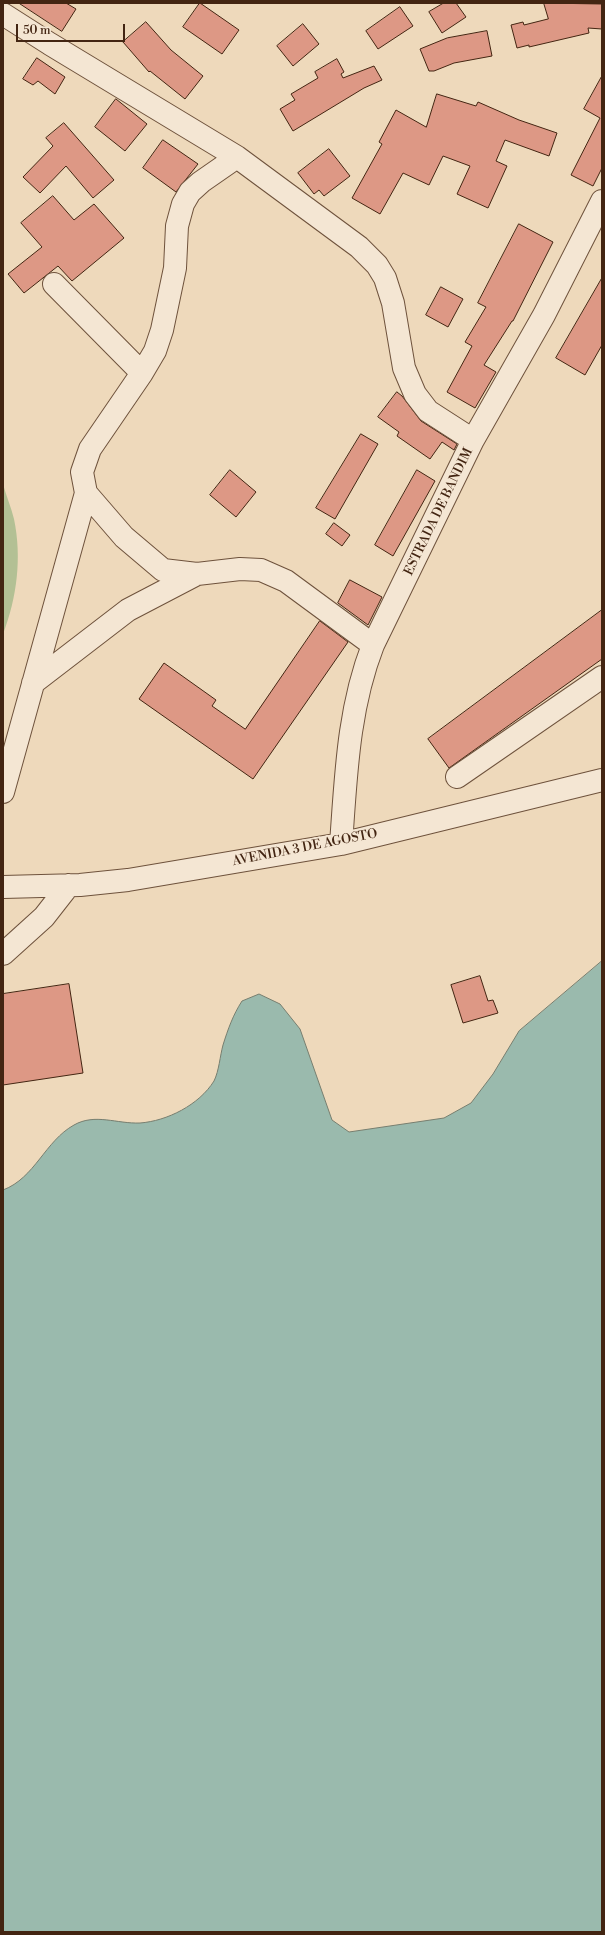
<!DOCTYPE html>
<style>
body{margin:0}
#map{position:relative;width:605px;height:1935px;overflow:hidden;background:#eed9bb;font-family:"Libre Bodoni",serif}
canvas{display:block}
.frame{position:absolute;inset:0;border:4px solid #432512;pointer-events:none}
.scale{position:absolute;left:16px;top:24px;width:109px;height:18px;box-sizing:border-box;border:2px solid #432512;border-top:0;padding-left:5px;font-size:12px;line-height:14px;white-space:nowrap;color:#432512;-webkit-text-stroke:3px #f4e6d3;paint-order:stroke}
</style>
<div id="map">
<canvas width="605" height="1935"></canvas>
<div class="frame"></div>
<div class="scale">50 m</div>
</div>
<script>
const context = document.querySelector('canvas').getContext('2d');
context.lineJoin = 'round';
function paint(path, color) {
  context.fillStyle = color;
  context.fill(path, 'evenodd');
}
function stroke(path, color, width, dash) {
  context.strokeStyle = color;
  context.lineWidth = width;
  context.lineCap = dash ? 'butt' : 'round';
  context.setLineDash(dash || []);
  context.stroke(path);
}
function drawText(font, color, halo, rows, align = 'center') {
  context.font = font + ' "Libre Bodoni",serif';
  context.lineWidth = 3.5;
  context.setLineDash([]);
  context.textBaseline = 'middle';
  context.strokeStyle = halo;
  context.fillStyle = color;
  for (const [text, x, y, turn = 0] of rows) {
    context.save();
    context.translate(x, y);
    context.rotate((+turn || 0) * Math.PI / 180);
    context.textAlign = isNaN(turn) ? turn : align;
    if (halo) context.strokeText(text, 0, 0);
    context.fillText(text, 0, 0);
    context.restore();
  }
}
paint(new Path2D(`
 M 3,484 C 6,495 11,507 14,519 C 22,557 17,598 3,634 Z`), '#b3c094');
const water = new Path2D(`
 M 602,961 L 602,1932 L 3,1932 L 3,1190 C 35,1178 45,1141 74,1125 C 95,1113 117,1124 140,1123 C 167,1121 199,1105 214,1081 C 219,1071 220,1056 223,1045 C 228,1029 233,1015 242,1001 L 259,994 L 280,1004 L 300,1029 L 332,1120 L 349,1132 L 444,1118 L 471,1103 L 493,1074 L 519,1031 Z`);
paint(water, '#9abaad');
stroke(water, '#777e6f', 1);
const building = new Path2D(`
 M 19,3 L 66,3 L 76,9 L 62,31 Z
 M 200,3 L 239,30 L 222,54 L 183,27 Z
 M 444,3 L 456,3 L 466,17 L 442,33 L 429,12 Z
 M 544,3 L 602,4 L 602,29 L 588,28 L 589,33 L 529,47 L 529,45 L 517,48 L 511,25 L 523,22 L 524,25 L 548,19 Z
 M 400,7 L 413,26 L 378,49 L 366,31 Z
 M 146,22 L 171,50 L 203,76 L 185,99 L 150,71 L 149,72 L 123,42 Z
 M 303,24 L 319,44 L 293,66 L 277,46 Z
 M 487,31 L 492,56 L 454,63 L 434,71 L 429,71 L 420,49 L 447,38 Z
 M 37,58 L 65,77 L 55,94 L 38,81 L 33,85 L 23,79 Z
 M 337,59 L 344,72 L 341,74 L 343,78 L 374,66 L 382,80 L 364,88 L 293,131 L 280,109 L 295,100 L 291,94 L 318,78 L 315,72 Z
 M 602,76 L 602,168 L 593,186 L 571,175 L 600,118 L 584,109 Z
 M 437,94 L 476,106 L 478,102 L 519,120 L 557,133 L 549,156 L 505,140 L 496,161 L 507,166 L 488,208 L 457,194 L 470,166 L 443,156 L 429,185 L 403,173 L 380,214 L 352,198 L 382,144 L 379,142 L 396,110 L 426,127 Z
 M 116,99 L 147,124 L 125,151 L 95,127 Z
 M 64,123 L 114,180 L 93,198 L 66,166 L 40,193 L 23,177 L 53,146 L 46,138 Z
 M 163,140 L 198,164 L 176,192 L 143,168 Z
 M 329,149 L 350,176 L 324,196 L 319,190 L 314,194 L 298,173 Z
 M 53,196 L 74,220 L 94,204 L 124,238 L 72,281 L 58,266 L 24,293 L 8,274 L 42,247 L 21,223 Z
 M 519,224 L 553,242 L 513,321 L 512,321 L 484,365 L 496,372 L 475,408 L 447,392 L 472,346 L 465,342 L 486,307 L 478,303 Z
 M 602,278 L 602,345 L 585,375 L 556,358 Z
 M 441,287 L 463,299 L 448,327 L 426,315 Z
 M 397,392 L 402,396 L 421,421 L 457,444 L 454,450 L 442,442 L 430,459 L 397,436 L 399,432 L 378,417 Z
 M 361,434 L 378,444 L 335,519 L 316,508 Z
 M 230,470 L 256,492 L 236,517 L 210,495 Z
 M 417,470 L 435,481 L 393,556 L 375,545 Z
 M 334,523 L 350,535 L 342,546 L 326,534 Z
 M 350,580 L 382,597 L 368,625 L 338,603 Z
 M 602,610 L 602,659 L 449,768 L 428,739 Z
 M 320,621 L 348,642 L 253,779 L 139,699 L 164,663 L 216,700 L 212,706 L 245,729 Z
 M 480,976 L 488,1001 L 493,1000 L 498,1013 L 463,1023 L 451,985 Z
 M 69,984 L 83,1073 L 3,1085 L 3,994 Z`);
paint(building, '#dd9885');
stroke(building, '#432512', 1);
const minor = new Path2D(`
 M 3,14 L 50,44 L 237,157 L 359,247 L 377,265 L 385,278 L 393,303 L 404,368 L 415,394 L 428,411 L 473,440
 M 237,157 L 201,182 L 190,192 L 183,204 L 177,226 L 175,268 L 162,330 L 155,351 L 142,373 L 90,449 L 82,472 L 86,493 L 124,537 L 163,570 L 197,574 L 240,569 L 261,570 L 286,581 L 373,645
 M 54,284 L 142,373
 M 33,683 L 128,610 L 197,574
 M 457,777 L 602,677
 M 3,792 L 86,493
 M 341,844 C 346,776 348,709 373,645 L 473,440 L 544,315 L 602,201
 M 3,887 L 80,885 L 128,880 L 341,844 L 602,780
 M 3,954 L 44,917 L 69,885`);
stroke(minor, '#6e523c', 24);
stroke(minor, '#f4e6d3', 22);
drawText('13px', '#432512', '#f4e6d3', [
 ["ESTRADA DE BANDIM",439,512,-64],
 ["AVENIDA 3 DE AGOSTO",305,848,-11]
]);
</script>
